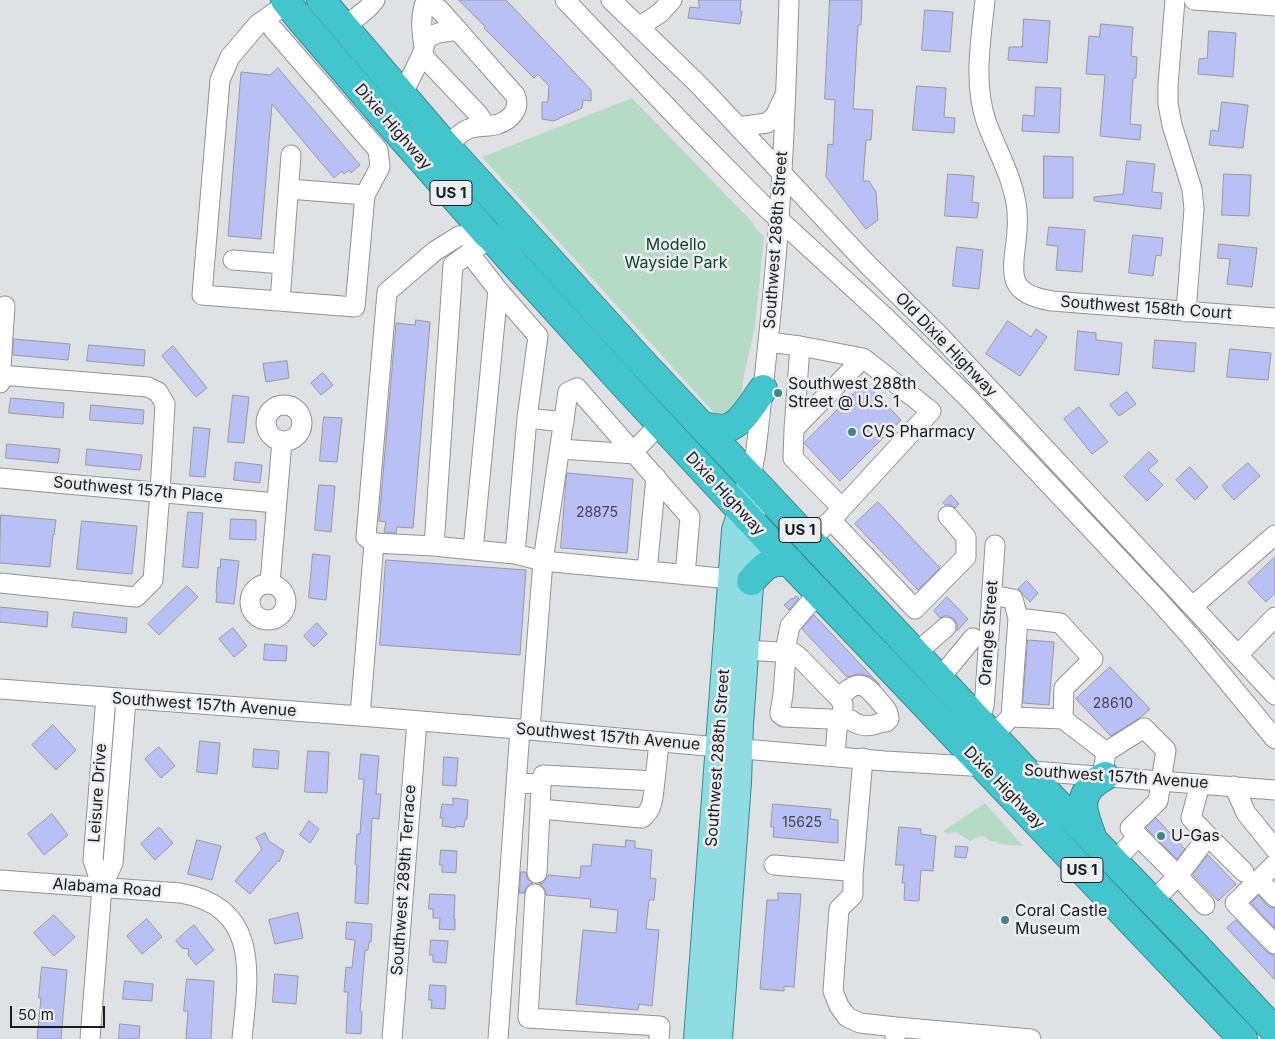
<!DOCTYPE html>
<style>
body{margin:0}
#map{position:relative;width:1275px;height:1039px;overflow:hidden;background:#e0e1e5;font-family:Inter,sans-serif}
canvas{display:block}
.scale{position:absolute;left:10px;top:1006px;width:95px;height:22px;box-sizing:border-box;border:2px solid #1b1b1d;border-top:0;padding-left:6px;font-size:15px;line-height:18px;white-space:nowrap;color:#1b1b1d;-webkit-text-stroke:4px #edeef2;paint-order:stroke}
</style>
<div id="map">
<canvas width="1275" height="1039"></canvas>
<div class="scale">50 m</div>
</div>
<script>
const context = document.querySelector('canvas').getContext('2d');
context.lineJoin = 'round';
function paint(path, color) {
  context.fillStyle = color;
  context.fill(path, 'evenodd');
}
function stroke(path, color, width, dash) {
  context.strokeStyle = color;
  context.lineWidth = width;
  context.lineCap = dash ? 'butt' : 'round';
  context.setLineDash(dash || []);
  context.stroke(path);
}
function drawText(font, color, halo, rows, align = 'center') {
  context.font = font + ' Inter,sans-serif';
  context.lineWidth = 5;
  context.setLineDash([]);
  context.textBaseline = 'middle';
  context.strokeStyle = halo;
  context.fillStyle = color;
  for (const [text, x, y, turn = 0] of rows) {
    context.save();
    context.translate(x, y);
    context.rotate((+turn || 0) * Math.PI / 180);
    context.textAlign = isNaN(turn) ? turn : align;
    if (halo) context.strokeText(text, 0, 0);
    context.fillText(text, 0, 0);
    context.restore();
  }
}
paint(new Path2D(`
 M 632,98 L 752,222 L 757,230 L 764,236 L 755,327 L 743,380 L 741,400 L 727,417 L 716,415 L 482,157 Z
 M 985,803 L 1023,846 L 998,844 L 998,842 L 990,841 L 985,837 L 980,836 L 970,841 L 956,832 L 947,834 L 943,831 Z`), '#b5dbc6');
const building = new Path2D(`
 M 459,0 L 506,0 L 591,90 L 591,101 L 583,100 L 582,108 L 554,121 L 542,119 L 542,102 L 548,102 L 549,86 L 538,74 L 534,78 L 484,28 L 485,27 Z
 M 699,0 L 741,0 L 740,11 L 742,11 L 740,24 L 688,18 L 690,7 L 699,8 Z
 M 830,0 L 862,0 L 861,25 L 858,25 L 853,109 L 873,110 L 871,140 L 866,140 L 863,181 L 869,181 L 876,192 L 878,220 L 866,229 L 826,177 L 828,144 L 833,145 L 835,100 L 825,99 Z
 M 925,10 L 953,12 L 950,52 L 922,50 Z
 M 1024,19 L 1050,21 L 1047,63 L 1008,60 L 1009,47 L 1022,47 Z
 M 1101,24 L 1133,27 L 1131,56 L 1137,57 L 1136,78 L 1133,78 L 1130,124 L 1141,125 L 1140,140 L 1100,136 L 1105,75 L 1086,74 L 1089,36 L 1099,37 Z
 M 1209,31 L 1236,33 L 1233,77 L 1198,74 L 1199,59 L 1207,58 Z
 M 278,68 L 360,165 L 351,173 L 349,170 L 344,174 L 342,171 L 334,178 L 272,104 L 261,239 L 228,236 L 241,72 L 270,75 Z
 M 917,86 L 946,88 L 944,117 L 955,118 L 954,133 L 913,130 Z
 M 1036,87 L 1061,88 L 1059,133 L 1022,131 L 1023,115 L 1034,116 Z
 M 1222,102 L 1248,105 L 1243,148 L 1209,145 L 1211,130 L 1218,131 Z
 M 1044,156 L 1073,157 L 1073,198 L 1044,198 Z
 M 1127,161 L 1155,164 L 1152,192 L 1162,193 L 1161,209 L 1094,201 L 1094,197 L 1123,194 Z
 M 948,174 L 974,176 L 972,202 L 979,203 L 977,218 L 945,216 Z
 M 1224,174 L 1251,175 L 1249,216 L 1222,215 Z
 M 1049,227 L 1085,230 L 1082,272 L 1056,270 L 1058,246 L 1047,245 Z
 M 1133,235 L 1163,238 L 1161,256 L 1156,255 L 1153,276 L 1129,273 Z
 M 1219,244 L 1257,248 L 1252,287 L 1227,284 L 1230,259 L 1218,258 Z
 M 957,247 L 983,250 L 979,289 L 953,286 Z
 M 416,320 L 430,322 L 413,528 L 397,527 L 396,533 L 384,532 L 386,522 L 379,521 L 396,323 L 415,325 Z
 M 1008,321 L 1031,337 L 1036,329 L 1047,337 L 1020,376 L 986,354 Z
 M 1078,331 L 1096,333 L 1096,340 L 1122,343 L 1119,375 L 1075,370 Z
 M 14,339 L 70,344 L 68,360 L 13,355 Z
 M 1155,340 L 1196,343 L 1194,372 L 1153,368 Z
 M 89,345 L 145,350 L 144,366 L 87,361 Z
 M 173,346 L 207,388 L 196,397 L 162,356 Z
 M 1230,349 L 1271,353 L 1268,380 L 1227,377 Z
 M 287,361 L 289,378 L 266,382 L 263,364 Z
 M 323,373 L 333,385 L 321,395 L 311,383 Z
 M 865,383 L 901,420 L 840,481 L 805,444 L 805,442 Z
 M 1127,392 L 1136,404 L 1119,416 L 1110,405 Z
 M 233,395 L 249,397 L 244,443 L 228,442 Z
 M 11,398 L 64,403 L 63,418 L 9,413 Z
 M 91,405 L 144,410 L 143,424 L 90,420 Z
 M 1079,407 L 1108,442 L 1092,454 L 1064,419 Z
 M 324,417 L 342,418 L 337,462 L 320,461 Z
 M 194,427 L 210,429 L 205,477 L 190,476 Z
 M 7,444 L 60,449 L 58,463 L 6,458 Z
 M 87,449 L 142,455 L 140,470 L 86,465 Z
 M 1149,452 L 1158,461 L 1148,470 L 1163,485 L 1147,501 L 1124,477 Z
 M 236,462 L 262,465 L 260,483 L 234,480 Z
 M 1248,463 L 1260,476 L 1234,500 L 1222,486 Z
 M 1190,467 L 1208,487 L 1195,500 L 1176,480 Z
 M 567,473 L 633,479 L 627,553 L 561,548 Z
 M 319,485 L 335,486 L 331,532 L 315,530 Z
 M 951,495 L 959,504 L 955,508 L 951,505 L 945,505 L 943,503 Z
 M 878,502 L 940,568 L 918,590 L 855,524 Z
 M 188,512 L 203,513 L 198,568 L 183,567 Z
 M 1,515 L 56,520 L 54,535 L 53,534 L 50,567 L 0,563 Z
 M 231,519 L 256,520 L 256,540 L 230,539 Z
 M 82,521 L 137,526 L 132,574 L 77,569 Z
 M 313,554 L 330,556 L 326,600 L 309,598 Z
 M 1275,557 L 1275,593 L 1266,602 L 1248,583 Z
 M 221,559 L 239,561 L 234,604 L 216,602 L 217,593 L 216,593 L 218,567 L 220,568 Z
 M 386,560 L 526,570 L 520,655 L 380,645 Z
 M 1027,581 L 1038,593 L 1030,602 L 1018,589 Z
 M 187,586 L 198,597 L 159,635 L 148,624 Z
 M 796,596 L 799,598 L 789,610 L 784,605 L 792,598 L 793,599 Z
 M 947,597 L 968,619 L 957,631 L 957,624 L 954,619 L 949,616 L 944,616 L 940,618 L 934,611 Z
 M 0,607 L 48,612 L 47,627 L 0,622 Z
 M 74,612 L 127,618 L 126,633 L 72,627 Z
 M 814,615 L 880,685 L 871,677 L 862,674 L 857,674 L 847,677 L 802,629 Z
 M 317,623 L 327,634 L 314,647 L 304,636 Z
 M 233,628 L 247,646 L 234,657 L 219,639 Z
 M 1028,640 L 1054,642 L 1049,705 L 1023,703 Z
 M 265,644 L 287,646 L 286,661 L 264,660 Z
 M 1110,667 L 1150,709 L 1141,717 L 1111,736 L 1076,699 Z
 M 53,725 L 76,750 L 56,770 L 32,745 Z
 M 200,741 L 220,743 L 217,774 L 197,772 Z
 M 159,747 L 175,766 L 161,778 L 145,759 Z
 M 254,749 L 279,751 L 278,769 L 253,767 Z
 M 308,751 L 329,752 L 327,793 L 305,792 Z
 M 361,754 L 379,756 L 376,794 L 381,794 L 379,819 L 372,818 L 368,904 L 355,903 L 357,865 L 355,864 L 357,834 L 360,834 L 364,779 L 359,779 Z
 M 444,757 L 458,758 L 456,786 L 443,785 Z
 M 453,798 L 468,800 L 467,819 L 465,819 L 464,827 L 456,826 L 456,828 L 442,826 L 443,818 L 440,818 L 442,804 L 453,805 Z
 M 773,804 L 831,809 L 830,819 L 838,820 L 838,843 L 773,837 L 774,827 L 771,827 Z
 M 52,814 L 68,835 L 44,855 L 28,834 Z
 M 1156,818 L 1185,849 L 1177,859 L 1146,828 Z
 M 309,821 L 319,829 L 310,843 L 300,835 Z
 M 159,827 L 173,843 L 155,860 L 141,844 Z
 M 899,827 L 921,829 L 921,834 L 936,836 L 933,871 L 921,870 L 919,901 L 904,900 L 905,883 L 902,883 L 904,865 L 896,865 Z
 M 265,833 L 269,841 L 284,851 L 279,862 L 278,861 L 250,894 L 235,881 L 262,849 L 256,838 Z
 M 197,840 L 221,846 L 212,880 L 188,874 Z
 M 626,840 L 635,841 L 635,848 L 652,850 L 650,878 L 656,879 L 654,900 L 649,900 L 646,929 L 659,930 L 652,1006 L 639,1004 L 638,1010 L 576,1004 L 583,930 L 616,933 L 618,910 L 590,907 L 591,899 L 546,895 L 545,889 L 539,884 L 543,883 L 546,879 L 548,875 L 580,878 L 581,866 L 591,866 L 593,844 L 625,847 Z
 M 956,846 L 968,847 L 966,858 L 955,857 Z
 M 441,850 L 457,851 L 456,873 L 442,872 L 442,865 L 440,865 Z
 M 1208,855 L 1236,884 L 1218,901 L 1193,875 Z
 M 521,872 L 526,872 L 527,879 L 533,883 L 530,884 L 526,887 L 524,893 L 520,893 Z
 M 778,893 L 801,894 L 794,987 L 784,986 L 784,991 L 760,989 L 767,900 L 778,900 Z
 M 430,894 L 455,895 L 454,919 L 455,919 L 455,930 L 439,929 L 440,918 L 433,918 L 433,909 L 429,909 Z
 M 1259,896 L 1267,905 L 1271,908 L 1275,908 L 1275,928 L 1251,903 Z
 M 298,913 L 303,938 L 275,944 L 269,920 Z
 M 54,915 L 75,937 L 54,956 L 34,933 Z
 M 147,919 L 162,937 L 142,954 L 127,936 Z
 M 1236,920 L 1267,952 L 1272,955 L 1275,955 L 1275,980 L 1227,928 Z
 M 347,922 L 372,924 L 371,942 L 369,942 L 368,950 L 365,950 L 360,1011 L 362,1012 L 361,1034 L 346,1033 L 348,992 L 344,992 L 346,967 L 352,968 L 355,940 L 346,939 Z
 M 194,925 L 214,950 L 196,965 L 188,955 L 189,949 L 182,948 L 176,941 Z
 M 431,940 L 448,941 L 446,963 L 433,962 L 433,955 L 430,955 Z
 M 42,967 L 67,970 L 61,1039 L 37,1039 L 41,998 L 39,998 Z
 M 275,974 L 298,976 L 296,1004 L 273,1002 Z
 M 187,979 L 214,981 L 211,1039 L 186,1039 L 188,1011 L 184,1011 Z
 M 125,981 L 153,984 L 152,1001 L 123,999 Z
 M 430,985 L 446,986 L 445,1009 L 431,1008 L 432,1000 L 429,1000 Z
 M 120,1024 L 140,1026 L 139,1039 L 119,1039 Z`);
paint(building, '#b9c0f6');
stroke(building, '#97989c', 1);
const minor = new Path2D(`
 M 565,0 L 688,129 L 760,202 L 886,318 L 968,398 L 1157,599 L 1191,637 L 1275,739
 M 611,0 L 699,85 L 868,265 L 939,335 L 1275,695
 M 985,0 C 981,40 973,82 986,121 C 997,152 1013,176 1017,210 C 1017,217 1018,223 1017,229 C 1017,244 1010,268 1016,282 C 1022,295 1039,299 1052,301 L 1275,318
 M 1175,0 L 1168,85 L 1168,104 L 1172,125 L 1192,189 L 1194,209 L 1186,312
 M 1194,0 L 1275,6
 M 288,3 L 258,24 L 230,57 L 220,80 L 202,295 L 355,307 L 365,195 L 289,189
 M 639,27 L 660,13 L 672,0
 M 344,28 L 368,8 L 375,0
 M 273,29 L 378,150 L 380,167 L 365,195
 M 424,47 C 422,33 420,20 424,6 L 429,5 L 439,9 L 515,95 C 521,108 511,120 498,124 C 490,127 480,126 471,128 C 461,131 454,140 446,146
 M 422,55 L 478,114 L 486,126
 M 402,95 L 422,55 L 426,40 L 429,37 L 438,33 L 458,30
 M 738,127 L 767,123 L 775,116 L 784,97
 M 470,254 L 498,290
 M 233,260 L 283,264
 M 280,301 L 291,155
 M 768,342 L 800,346 L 863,358 L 931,411 L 831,520 L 809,541
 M 800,346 L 794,429 L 793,458 L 842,508
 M 0,375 L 148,387 L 158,392 L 165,404 L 160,492 L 153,580 L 136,597 L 0,583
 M 0,383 L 5,306
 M266 423a18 18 0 1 1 36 0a18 18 0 1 1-36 0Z
 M 527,418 L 564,422
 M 794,429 L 863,358
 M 560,449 L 635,454
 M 633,452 L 660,424
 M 0,478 L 276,503
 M 751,478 L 756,450 C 763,390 770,329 775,269 C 783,180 786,90 789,0
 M 831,520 L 915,609 L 966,557 L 966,537 L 948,516
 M 374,543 L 366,537 L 387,292 L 435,251 L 459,236 L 487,234
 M 473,550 L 515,554 L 527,418 L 538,336 L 498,290 L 473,550 L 434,546 L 453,265 L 491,237
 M 515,554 L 543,561 L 731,579
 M 647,571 L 656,477
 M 270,583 L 282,441
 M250 602a18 18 0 1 1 36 0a18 18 0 1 1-36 0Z
 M 819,592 L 790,626 L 787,641 L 783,695 L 780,712 L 780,714 L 784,717 L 851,720 C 857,725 866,727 873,725 C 878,724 880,722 886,722 L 889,719 L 888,713 L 886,709 C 868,689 862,673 839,698
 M 992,595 L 1013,599 L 1018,618 L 1011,717 L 993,735
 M 1193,606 L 1275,535
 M 1018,618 L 1060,623 L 1093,659 L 1064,688 L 1063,719
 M 746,650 L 794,653 L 800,658 L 839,698 L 843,704 L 843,708 L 837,730 L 835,756
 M 916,653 L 946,627
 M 1238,655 L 1275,617
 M 940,678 L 973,638
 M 0,689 L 360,716 L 530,730 L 696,745 L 885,761 L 988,767
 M 360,716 L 374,543 L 434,546
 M 1011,717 L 1063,719 L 1106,752 L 1104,765
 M 979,720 L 984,706 L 985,695 L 995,545
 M 530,730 L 543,561 L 568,392 L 577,388 L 690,517 L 685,575
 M 1106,752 L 1144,728 L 1166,750 L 1158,801 L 1130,828 L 1178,876 L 1208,836 L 1191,818 L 1200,784
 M 1020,770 L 1275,790
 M 517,783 L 541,784 L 543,775 L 655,781 L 659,742
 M 541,784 L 540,809 L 642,818 C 654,809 653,795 655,781
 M 1234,786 L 1246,813 L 1275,849
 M 1208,836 L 1244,872
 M 1114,862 L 1138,836
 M 1275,864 L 1235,903 L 1275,944
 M 774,865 L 847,871 L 853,875 L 853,895 L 839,909 L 833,991 L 839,1006 L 847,1017 L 860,1023 L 896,1027
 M 537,873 L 540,809
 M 853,875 L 863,758
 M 0,880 L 180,893 C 262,907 248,977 242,1039
 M 1259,880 L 1275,897
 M 102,887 L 93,860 L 106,697
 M 535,894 L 528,1018 L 660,1026 L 659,1039
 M 1152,902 L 1178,876 L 1205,905
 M 90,1039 L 102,887 L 113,863 L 126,699
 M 392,1039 L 417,721
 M 498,1039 L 520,729
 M 895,1039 L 896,1027 L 1031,1039`);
const major = new Path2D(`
 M 696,1039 L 734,530 L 751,478
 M 720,1039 L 739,782 L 741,724 L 753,558 L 753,512`);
const highway = new Path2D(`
 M 285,0 L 301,20 L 398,133 L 487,234 L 491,237 L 513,262 L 629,390 L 776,548 L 1243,1039
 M 321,0 L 446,146 L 640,360 L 1025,770 L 1193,943 L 1275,1031
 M 702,426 C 710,427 719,430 727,428 C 742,424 754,401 763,389
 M 751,581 C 764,566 769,560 790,562
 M 1093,839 C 1082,811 1074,793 1105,776`);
stroke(minor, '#919296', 21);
stroke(major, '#368a90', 26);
stroke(highway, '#368a90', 30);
stroke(minor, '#fff', 19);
stroke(major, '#8fdce2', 24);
stroke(highway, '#44c5ce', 28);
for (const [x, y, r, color] of [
 [778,393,5,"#418493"],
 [852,432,5,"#418493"],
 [1161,836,5,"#418493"],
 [1005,920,5,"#418493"]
]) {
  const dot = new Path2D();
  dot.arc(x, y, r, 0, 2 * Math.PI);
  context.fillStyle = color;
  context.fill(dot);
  stroke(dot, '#edeef2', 2);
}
drawText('14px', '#424453', null, [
 ["28875",597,513],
 ["28610",1113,704],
 ["15625",802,823]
]);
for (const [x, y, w] of [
 [451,193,42],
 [800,530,42],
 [1082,870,42]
]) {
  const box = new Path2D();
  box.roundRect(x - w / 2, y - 12.5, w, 25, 4);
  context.fillStyle = '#edeef2';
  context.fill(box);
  stroke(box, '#1b1b1d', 1);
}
drawText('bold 15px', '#1b1b1d', null, [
 ["US 1",451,193],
 ["US 1",800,530],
 ["US 1",1082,870]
]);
drawText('16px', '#1b1b1d', '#edeef2', [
 ["Dixie Highway",393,127,49],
 ["Southwest 288th Street",776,240,-86],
 ["Southwest 158th Court",1146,308,4],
 ["Old Dixie Highway",946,345,46],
 ["Southwest 157th Place",138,490,5],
 ["Dixie Highway",725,494,47],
 ["Orange Street",989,633,-86],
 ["Southwest 157th Avenue",204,705,4],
 ["Southwest 157th Avenue",608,737,5],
 ["Southwest 288th Street",718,758,-86],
 ["Southwest 157th Avenue",1116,777,4],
 ["Dixie Highway",1004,788,46],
 ["Leisure Drive",98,793,-86],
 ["Southwest 289th Terrace",404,880,-86],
 ["Alabama Road",107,888,4]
]);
drawText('16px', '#0e402b', '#edeef2', [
 ["Modello",676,245],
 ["Wayside Park",676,263]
]);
drawText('16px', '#1b1b1d', '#edeef2', [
 ["Southwest 288th",788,384],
 ["Street @ U.S. 1",788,402],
 ["CVS Pharmacy",862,432],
 ["U-Gas",1171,836],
 ["Coral Castle",1015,911],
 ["Museum",1015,929]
], 'left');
</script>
